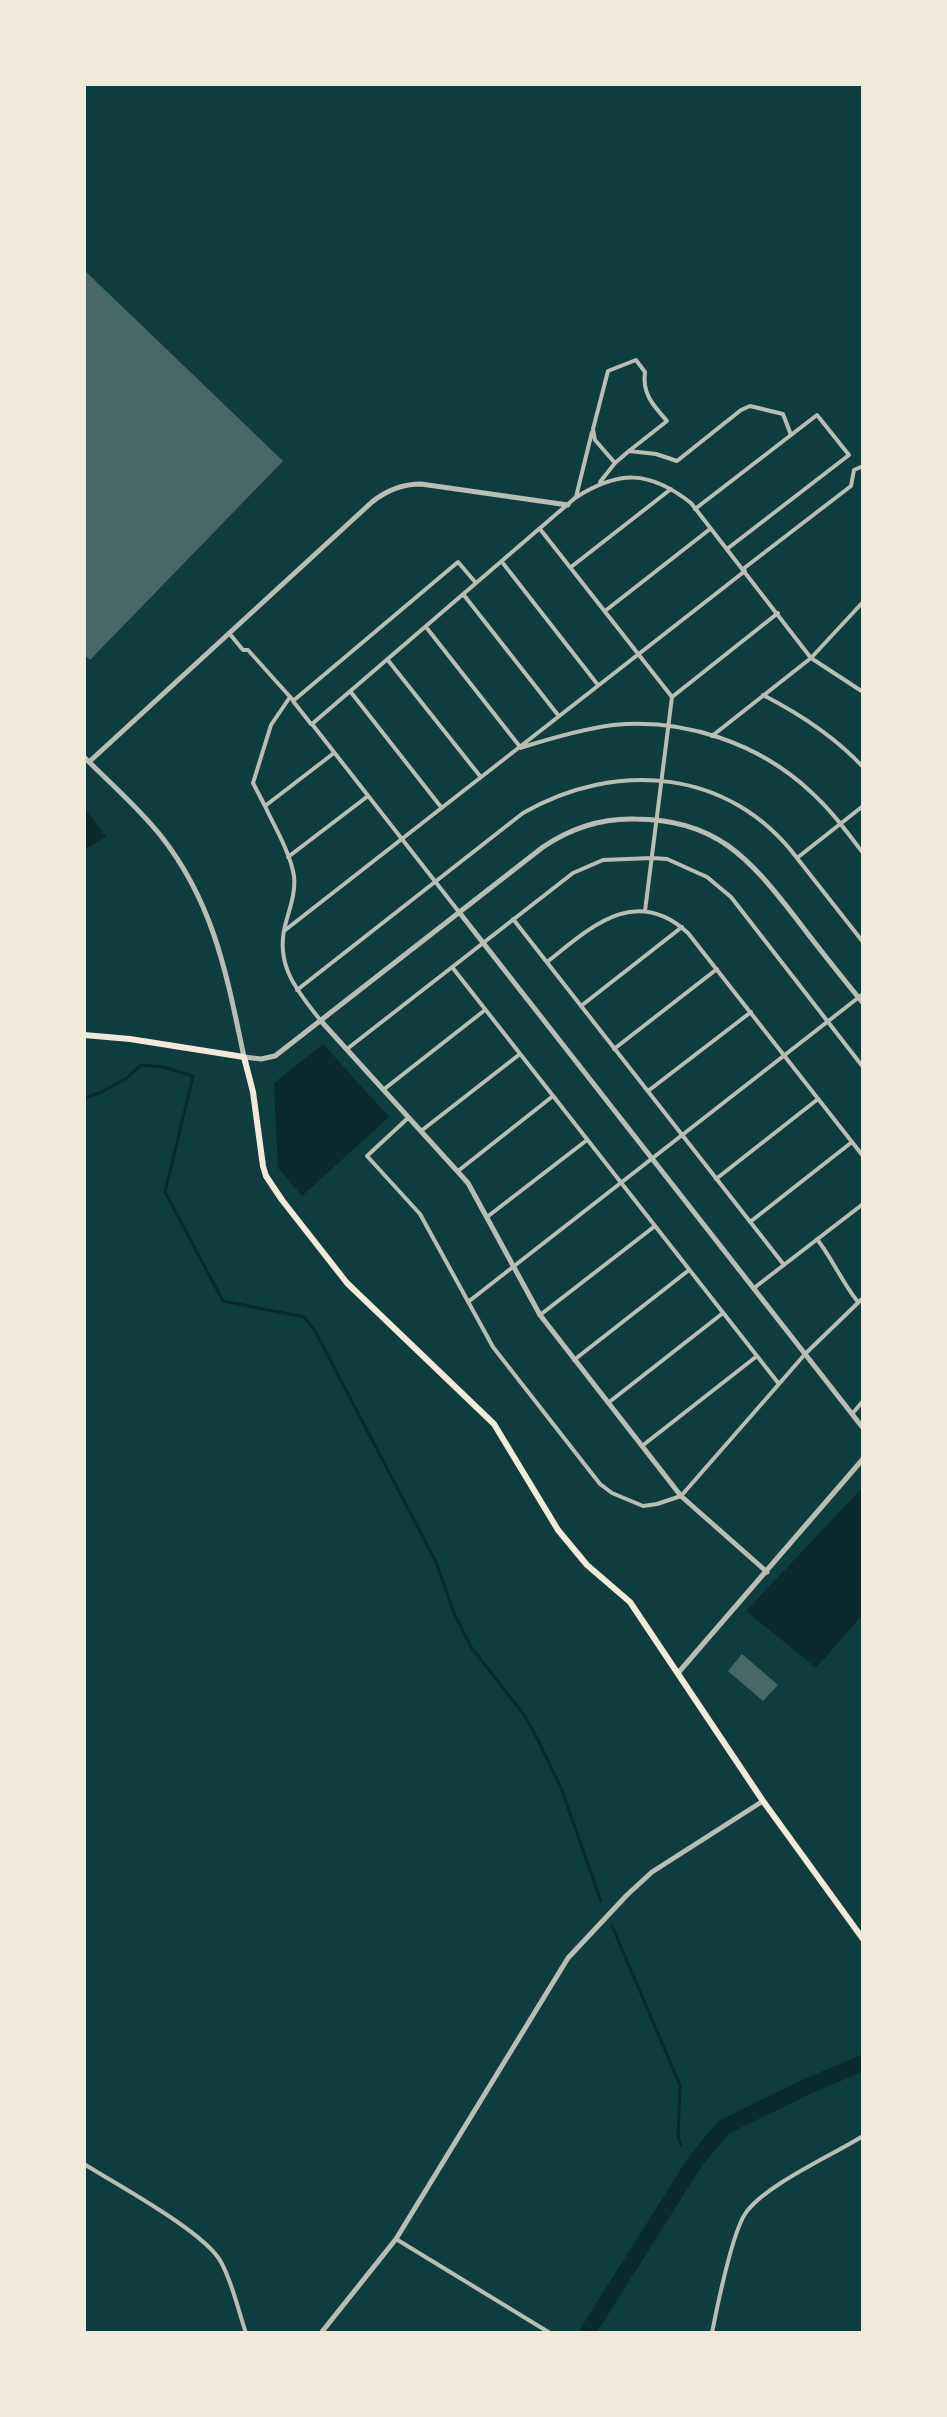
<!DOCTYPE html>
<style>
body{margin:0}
#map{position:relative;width:947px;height:2417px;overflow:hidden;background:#0f3d3e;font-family:"Source Sans 3",sans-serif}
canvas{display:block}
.frame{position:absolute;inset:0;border:86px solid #f1e9da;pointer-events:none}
</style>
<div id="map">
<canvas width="947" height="2417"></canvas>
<div class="frame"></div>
</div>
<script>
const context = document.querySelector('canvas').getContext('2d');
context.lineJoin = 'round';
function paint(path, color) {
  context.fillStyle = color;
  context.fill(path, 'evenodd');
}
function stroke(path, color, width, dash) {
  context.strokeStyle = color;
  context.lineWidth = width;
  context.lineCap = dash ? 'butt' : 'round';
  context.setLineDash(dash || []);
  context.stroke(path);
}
paint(new Path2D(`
 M 84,807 L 106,837 L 84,850 Z
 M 323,1044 L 389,1117 L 302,1196 L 278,1168 L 274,1083 Z
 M 863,1487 L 863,1614 L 816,1668 L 746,1611 Z`), '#0a2a2b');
stroke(new Path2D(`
 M 84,1098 L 100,1093 L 127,1078 L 141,1065 L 163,1067 L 193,1076 L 165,1192 L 223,1301 L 304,1317 L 315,1331 L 436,1562 L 454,1613 L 471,1647 L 525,1716 L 538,1740 L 561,1788 L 601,1901
 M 612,1926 L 680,2085 L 678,2137 L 681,2145`), '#0a2a2b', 3);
stroke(new Path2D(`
 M 587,2333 L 696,2160 L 724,2127 L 808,2086 L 863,2063`), '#0a2a2b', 16);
paint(new Path2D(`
 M 84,270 L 283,461 L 90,660 L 84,654 Z
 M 742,1654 L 778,1685 L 763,1701 L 728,1671 Z`), '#486865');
stroke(new Path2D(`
 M 863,416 L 863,431
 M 615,463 L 595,440 L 593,429 L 608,371 L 636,360 L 645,372 C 642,394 653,405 667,421 L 629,451
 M 600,482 L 615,463 L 629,451 L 656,454 L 677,461 L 741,410 L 750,406 L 783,414 L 791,435
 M 576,497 L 592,432
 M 695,509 L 817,415 L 849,455 L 727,549
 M 540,529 L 672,697 L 645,911
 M 502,562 L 598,685
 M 571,567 L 671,489
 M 743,569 L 851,486 L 854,470 L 863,466
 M 463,594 L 558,715
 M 605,611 L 710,529
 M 426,627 L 521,748
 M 229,633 L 243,650 L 248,650 L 292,699
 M 387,659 L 480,776
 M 350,691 L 441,807
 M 763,695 C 800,714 835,737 863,767
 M 672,697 L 778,613
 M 311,724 L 293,701 L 458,562 L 476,583
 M 712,736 L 811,658 L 863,602
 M 523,747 C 552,738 582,729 613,725 C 684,718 759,743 811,792 C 831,810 847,832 863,853
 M 265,806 L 253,783 L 271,725 L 290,697
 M 288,857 L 368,796
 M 797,858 L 863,942
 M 459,912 L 312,724 L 575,498 C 619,470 649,470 691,503 L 811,658 L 863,692
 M 513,919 L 784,1265
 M 284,931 L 745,571
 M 547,962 C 590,928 635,884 688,933 L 863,1156
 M 297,990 L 523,813 C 616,760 729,768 797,858 L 863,806
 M 581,1006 L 682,927
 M 321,1021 C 298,992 275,966 285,926 C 289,910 296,893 294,876 C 290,852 275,828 265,806 L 334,753
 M 347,1049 L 573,873 L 603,860 L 652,858 L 667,859 L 707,877 L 731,897 L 863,1067
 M 614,1049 L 717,969
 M 383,1090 L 485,1010
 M 648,1091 L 751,1012
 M 408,1118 L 367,1156 L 420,1214 L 493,1347 L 600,1484 L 612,1493 L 643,1506 L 657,1504 L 681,1496 L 779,1384 L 452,967
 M 421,1131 L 520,1054
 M 458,1171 L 553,1096
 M 716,1179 L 818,1099
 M 487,1217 L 587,1140
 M 750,1222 L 852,1142
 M 817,1239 C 833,1260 842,1282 858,1302
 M 754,1288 L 863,1204
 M 468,1302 L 863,994
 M 540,1315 L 655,1226
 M 574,1360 L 689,1270
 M 779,1384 L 805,1354 L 863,1298
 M 608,1403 L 723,1313
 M 852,1414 L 863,1401
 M 642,1446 L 757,1356
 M 84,2164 C 116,2184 205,2232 221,2262 C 233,2284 238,2310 246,2333
 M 396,2239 L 550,2333
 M 712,2333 C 717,2307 732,2234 745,2214 C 763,2186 833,2155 863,2136`), '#b8beb3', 4);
stroke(new Path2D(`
 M 84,757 C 110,783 138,807 161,836 C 214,903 227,976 244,1057 L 261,1059 L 275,1056 L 543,847 C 571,828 602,818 635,819 C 716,819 749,858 795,917 C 817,946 840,975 863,1003
 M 89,762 L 372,502 C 387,490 402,484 421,484 L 568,505
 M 459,912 L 863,1428
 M 321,1021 L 468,1183 L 540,1315 L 681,1496 L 767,1572
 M 678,1673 L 863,1459
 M 321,2333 L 396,2239 L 568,1958 L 627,1895 L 652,1872 L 763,1801`), '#b8beb3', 5);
stroke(new Path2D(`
 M 84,1035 L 130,1039 L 244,1057 L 253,1092 L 263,1166 L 266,1176 L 282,1200 L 347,1283 L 494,1424 L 558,1530 L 587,1565 L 630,1602 L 763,1801 L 863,1939`), '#f1e9da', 6);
</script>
